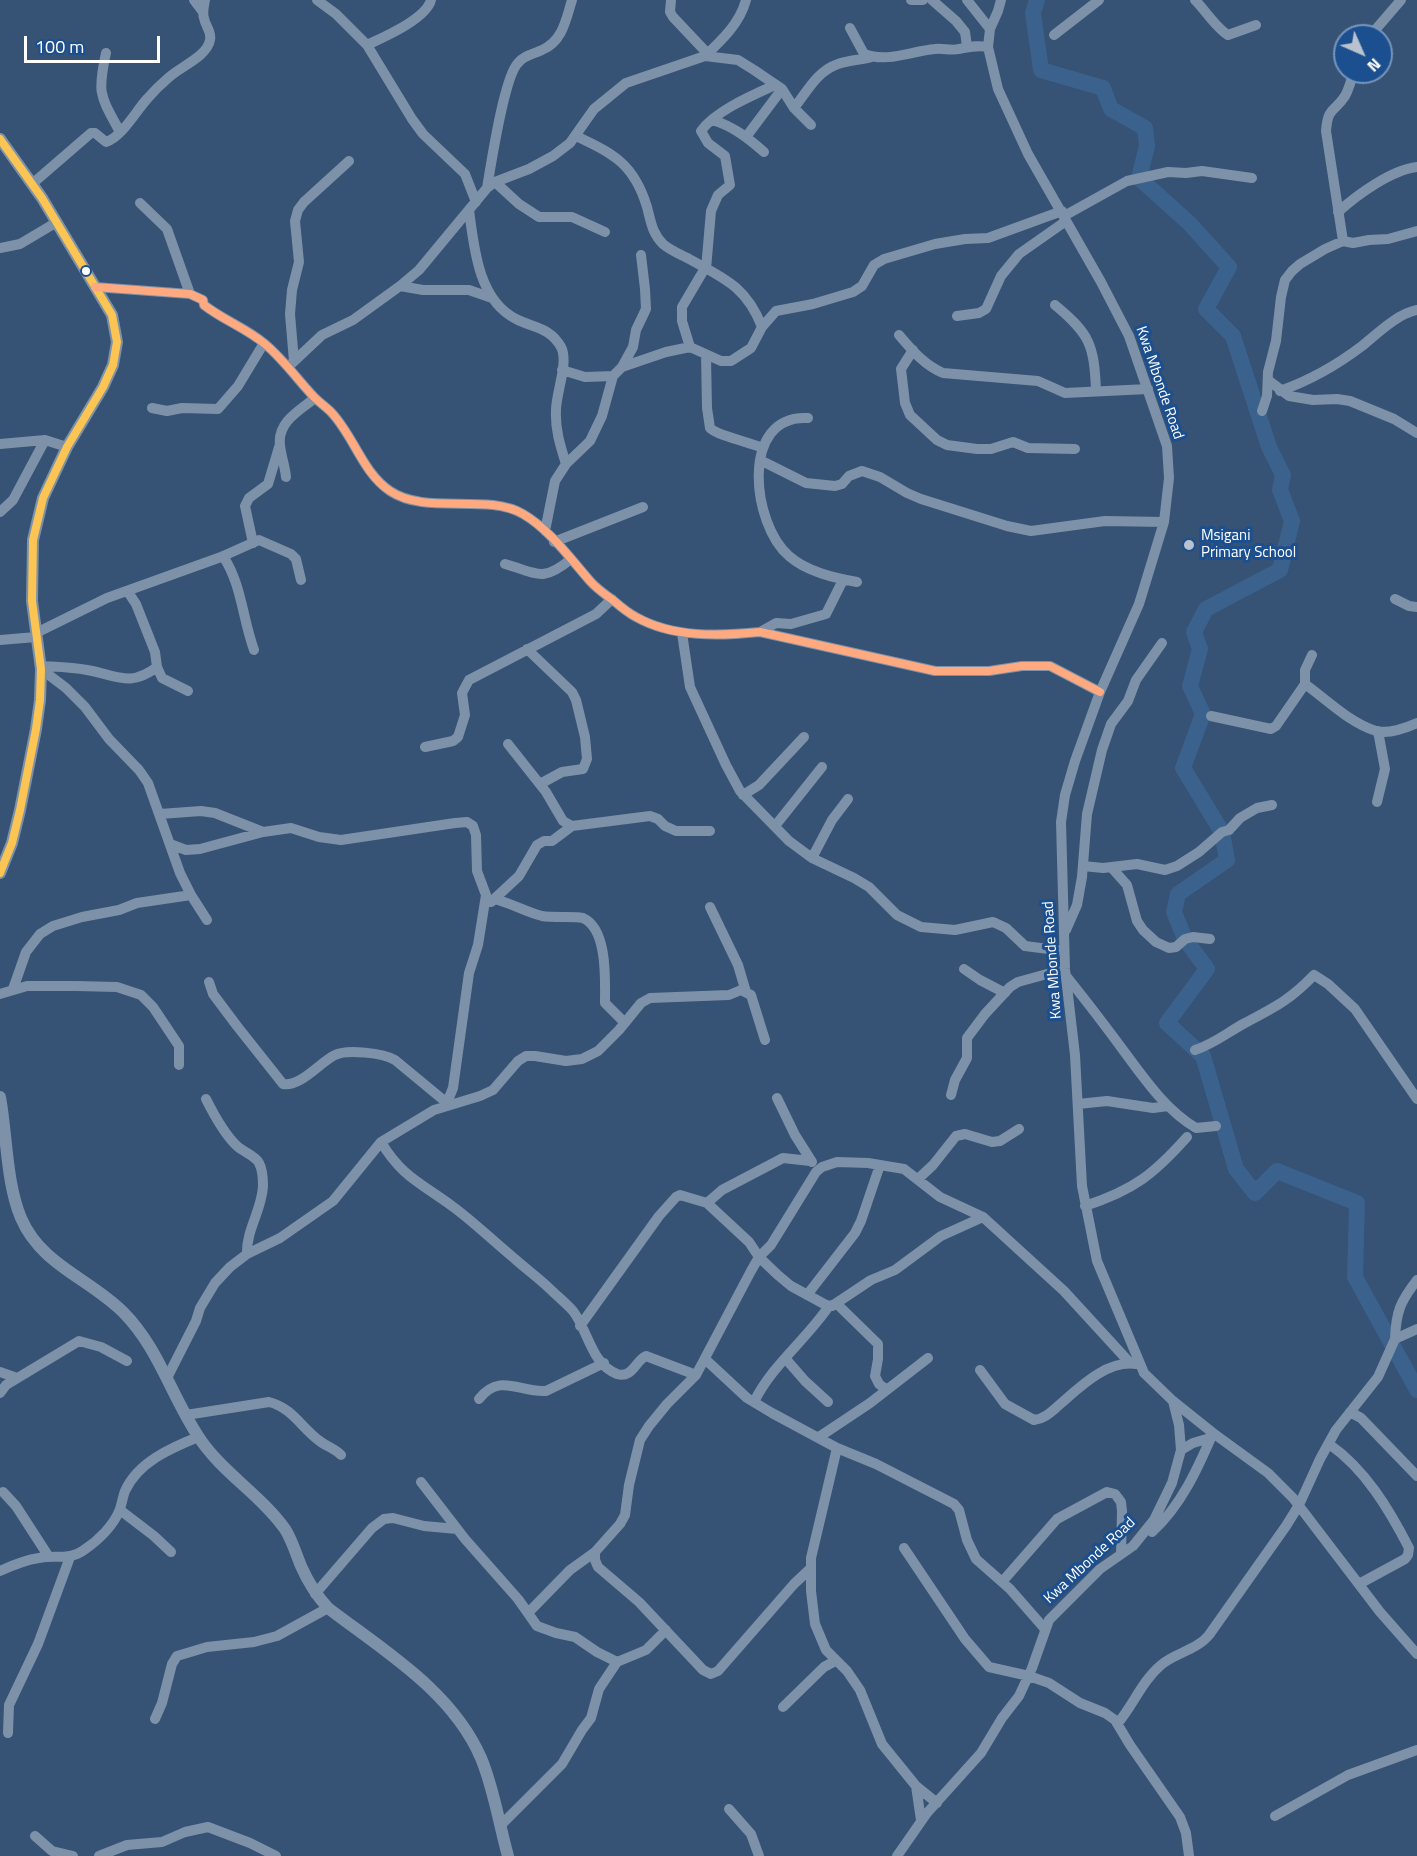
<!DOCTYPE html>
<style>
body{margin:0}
#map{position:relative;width:1417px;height:1856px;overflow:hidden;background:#365274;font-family:"Titillium Web",sans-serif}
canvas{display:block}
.north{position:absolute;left:1333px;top:24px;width:60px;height:60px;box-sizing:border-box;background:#1b4f8f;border:2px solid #7695bc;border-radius:50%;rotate:135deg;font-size:16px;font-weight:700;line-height:24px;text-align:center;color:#fff}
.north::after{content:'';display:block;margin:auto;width:21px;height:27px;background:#b9c2ce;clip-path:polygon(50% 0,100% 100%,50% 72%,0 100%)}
.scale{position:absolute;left:24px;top:36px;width:136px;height:27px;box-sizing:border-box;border:3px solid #fff;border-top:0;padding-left:8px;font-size:18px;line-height:21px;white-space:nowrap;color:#fff;-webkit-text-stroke:4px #1b4f8f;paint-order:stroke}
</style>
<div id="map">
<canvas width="1417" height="1856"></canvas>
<div class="north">N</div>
<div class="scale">100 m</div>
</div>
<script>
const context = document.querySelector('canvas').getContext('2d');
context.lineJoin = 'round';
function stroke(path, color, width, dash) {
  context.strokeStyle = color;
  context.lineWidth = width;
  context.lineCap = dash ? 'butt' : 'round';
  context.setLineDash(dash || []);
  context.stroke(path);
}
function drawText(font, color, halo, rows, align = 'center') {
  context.font = font + ' "Titillium Web",sans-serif';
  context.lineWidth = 6;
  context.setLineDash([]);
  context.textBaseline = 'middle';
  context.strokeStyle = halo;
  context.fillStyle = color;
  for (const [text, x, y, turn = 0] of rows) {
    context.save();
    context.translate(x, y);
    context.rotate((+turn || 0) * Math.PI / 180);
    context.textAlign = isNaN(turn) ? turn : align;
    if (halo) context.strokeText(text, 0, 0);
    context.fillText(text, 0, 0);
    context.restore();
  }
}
stroke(new Path2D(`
 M 1037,0 L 1033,13 L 1041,70 L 1103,88 L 1111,109 L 1145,128 L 1147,146 L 1139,178 L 1189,223 L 1229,267 L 1206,309 L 1233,336 L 1269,447 L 1283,475 L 1280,490 L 1292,521 L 1280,570 L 1206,609 L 1194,632 L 1200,649 L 1190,686 L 1203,714 L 1183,768 L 1222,832 L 1227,860 L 1178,894 L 1174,912 L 1185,939 L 1207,969 L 1167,1023 L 1203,1056 L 1236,1169 L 1255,1193 L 1277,1171 L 1357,1203 L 1355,1277 L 1417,1390`), '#3b618d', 16);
stroke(new Path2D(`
 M 194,0 L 203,12
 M 317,0 L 336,14 L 367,45 L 412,119 L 423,134 L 465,174 L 476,202
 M 671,0 L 670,12 L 673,17 L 707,53
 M 911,0 L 923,0
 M 932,0 L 956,21 L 965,32 L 967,46
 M 967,0 L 990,29
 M 1001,0 L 998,11 L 990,29 L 988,47 L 998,89 L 1028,154 L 1101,282 L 1129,336 L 1167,446 L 1169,478 L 1164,522 L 1139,604 L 1100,692 L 1075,761 L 1065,795 L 1061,822 L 1065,969 L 1075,1055 L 1082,1186 L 1097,1261 L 1144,1373 L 1173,1401 L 1213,1433 L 1268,1473 L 1293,1498 L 1380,1612 L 1417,1654
 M 1195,0 C 1205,10 1217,29 1228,35 L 1256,25
 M 850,28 L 864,54 C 888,63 911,51 935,49 C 943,48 952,51 959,49 C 970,47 977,45 988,47
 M 1054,35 L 1099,0
 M 1370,36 L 1401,0
 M 367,45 C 384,37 426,19 431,0
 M 106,53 C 97,94 100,95 120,132
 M 705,56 C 722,40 740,23 746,0
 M 794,108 C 807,92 817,71 838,64 C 849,60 861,60 872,57
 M 712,120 C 733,126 748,138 764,152
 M 576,136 C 614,154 634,164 647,207 C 651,222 652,233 663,244 C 671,251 682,255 691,260 C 726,279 747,288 762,327
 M 746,137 L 782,89
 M 495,182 L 519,204 L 539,217 L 572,217 L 605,232
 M 32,184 L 91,133 L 95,133 L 106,142 C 122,137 136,111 147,99 C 153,92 160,85 167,79 C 179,67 207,57 210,40 C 212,31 205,26 204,18 C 202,12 204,6 205,0
 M 487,188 C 491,165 504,77 518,63 C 524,55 534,54 542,50 C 563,41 566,19 572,0
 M 140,203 L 167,229 L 190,294
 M 469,210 C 474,247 478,300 516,319 C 533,328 550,327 561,347 C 569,362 556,393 556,410 C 555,429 560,445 566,464
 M 1338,212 C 1357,195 1391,170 1417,167
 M 1064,216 L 1127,181 L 1168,172 L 1186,173 L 1202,171 L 1252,178
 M 1343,241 L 1326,131 C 1328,106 1334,113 1345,96 C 1349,89 1351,80 1354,72
 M 0,248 L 20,244 L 57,222
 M 706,269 L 711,211 L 718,195 L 730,185 L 725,156 L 708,143 L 701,131 C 715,111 753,95 775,85
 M 400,286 L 423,290 L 469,290 L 492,298
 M 95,287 L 190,294 L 203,300 L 204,305 C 223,320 246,328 265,344 C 284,360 297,379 314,397 C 319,402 326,407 331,412 C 354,436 362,472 390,491 C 425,515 487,493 523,514 C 549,529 570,558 590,581 C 597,589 606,595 614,601 C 621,607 628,613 636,617 C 673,638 720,636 760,632 L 935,671 L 989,671 L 1022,666 L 1050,666 L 1100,692
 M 1055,305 C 1090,334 1094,345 1096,390
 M 957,316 L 979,313 L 986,309 L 1001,276 L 1019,254 L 1066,221
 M 899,335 C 912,350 924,365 943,373 L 1038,381 L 1065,393 L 1148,389
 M 690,347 L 682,321 L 682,307 L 705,268
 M 913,350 L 901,369 L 905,403 L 910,415 L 937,440 L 947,445 L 977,449 L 991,449 L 1013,442 L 1028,448 L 1075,449
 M 706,355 L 707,408 L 710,428 C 716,435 751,443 763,448
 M 294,361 L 290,314 L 292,290 L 299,262 L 295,221 L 298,210 L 304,202 L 349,161
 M 289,366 L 322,335 L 353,320 L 400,286 L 419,270 L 487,188 L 495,182 L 529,169 L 553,156 L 570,143 L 594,109 L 626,83 L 705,56 L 738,60 L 754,70 L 782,89 L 794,108 L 811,125
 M 622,367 L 633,347 L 636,330 L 646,309 L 645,289 L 641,255
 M 562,370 L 585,377 L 613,376
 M 1268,380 L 1289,396 L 1313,400 L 1337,399 L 1350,401 L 1394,419 L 1417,433
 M 1280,391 C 1311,380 1337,365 1362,346 C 1378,333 1397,314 1417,310
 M 152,408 L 167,411 L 182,408 L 218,409 L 238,386 L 264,343
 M 1262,411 L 1267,396 L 1268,372 L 1276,341 L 1281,297 L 1285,280 L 1292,271 L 1300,264 L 1325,249 L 1343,241 L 1353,243 L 1369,240 L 1388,239 L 1417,231
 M 808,418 C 739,414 752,525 789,556 C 807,572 835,578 857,582
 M 0,444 L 45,440 L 67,447
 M 760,460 L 806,483 L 835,486 L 842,484 L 849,476 L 862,471 L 880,477 L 907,493 L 921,499 L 1007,526 L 1031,531 L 1105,521 L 1164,522
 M 286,477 C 285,466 281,456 280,445 C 277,422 300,410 315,398
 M 0,512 L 13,500 L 45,440
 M 545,531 L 555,481 L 566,464 L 590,441 L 602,416 L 613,376 L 622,367 L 666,352 L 690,347 L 721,361 L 731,361 L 751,348 L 762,327 L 776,311 L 813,304 L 853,292 L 862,286 L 874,265 L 884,259 L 935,244 L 965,239 L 988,238 L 1062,211
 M 554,542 L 643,507
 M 253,543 L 245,506 L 249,498 L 268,484 L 280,444
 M 223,556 C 242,585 242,617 254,650
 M 505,564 C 537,573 542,583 571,559
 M 128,592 L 136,604 L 155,652 L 157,667 L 162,678 L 188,691
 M 1395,599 L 1409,606 L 1417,607
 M 760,632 L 776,623 L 791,624 L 826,614 L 843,580
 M 36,633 L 107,598 L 221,557 L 259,540 L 291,554 L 296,559 L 301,580
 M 682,633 L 690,687 L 726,765 L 740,791 L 789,841 L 812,858 L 854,878 L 869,887 L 897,915 L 921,927 L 955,930 L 993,922 L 1006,928 L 1025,946 L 1064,951
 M 0,640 L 36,637
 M 527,649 L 572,692 L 576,700 L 585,737 L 587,759 L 583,769 L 562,772 L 540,784
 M 1312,655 L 1305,670 L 1305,684 C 1327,700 1350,723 1376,731 C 1388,734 1406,728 1417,723
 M 40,666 C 56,667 71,667 87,670 C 117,675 129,688 157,667
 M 41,669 L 66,688 L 85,707 L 109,739 L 139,770 L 148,783 L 180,873 L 191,895 L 207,920
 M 1211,716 L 1271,729 L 1276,726 L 1305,684
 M 508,744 L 546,792 L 563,821 L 572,826 L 650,816 L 658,819 L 665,826 L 676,831 L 710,831
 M 425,747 L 453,741 L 458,737 L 465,715 L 462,693 L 469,680 L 596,614 L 612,599
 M 743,795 L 759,785 L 804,737
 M 1377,802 L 1385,769 L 1378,731
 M 160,814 L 201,811 L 215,813 L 263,832
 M 775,826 L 822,767
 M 170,844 L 186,850 L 200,849 L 263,832 L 291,828 L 319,837 L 341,840 L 455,823 L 467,822 L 473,826 L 476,835 L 477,871 L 486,895 L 478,945 L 469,973 L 453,1088 L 446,1105
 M 812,858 L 832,820 L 848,799
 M 1083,866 L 1103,868 L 1137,864 L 1165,870 L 1177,866 L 1199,852 L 1222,832 L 1229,830 L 1240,818 L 1257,808 L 1272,805
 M 1111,867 L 1127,885 L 1137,921 L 1143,930 L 1156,942 L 1169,948 L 1176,947 L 1185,939 L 1193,937 L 1210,939
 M 494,899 C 511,903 526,912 542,916 C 552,918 578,916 583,918 C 608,929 605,981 605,1003 L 625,1023
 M 491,902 L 519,876 L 537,845 L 544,841 L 552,841 L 572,826
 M 710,907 L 738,965 L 746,992
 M 1066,930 L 1077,905 L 1082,877 L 1087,814 L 1102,750 L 1111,724 L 1128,701 L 1136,680 L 1162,643
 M 964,969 L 980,980 L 1005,993
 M 1067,977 C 1087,1002 1107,1028 1126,1054 C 1146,1081 1167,1111 1196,1128 L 1216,1126
 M 209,982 L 213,994 L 237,1026 L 283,1084 C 301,1087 320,1062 335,1055 C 347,1049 383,1053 395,1060 L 447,1103
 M 13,989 L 26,952 L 40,934 L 53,926 L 82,917 L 119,910 L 137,903 L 191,895
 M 0,994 L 27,986 L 76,986 L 117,987 L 141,995 L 153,1007 L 179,1046 L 179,1065
 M 1195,1050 C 1214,1044 1228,1032 1245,1023 C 1275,1007 1290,1000 1314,975 L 1328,984 L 1355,1009 L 1417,1099
 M 951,1095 L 955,1080 L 967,1058 L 967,1038 L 985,1014 L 1010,987 L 1018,982 L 1065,969
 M 777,1098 L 795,1135 L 812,1162
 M 206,1099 C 214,1115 224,1134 237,1146 C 243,1152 255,1155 259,1163 C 263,1170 263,1179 263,1186 C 262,1210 246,1230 247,1254
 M 1078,1104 L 1107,1101 L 1153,1108 L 1168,1106
 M 381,1142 C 402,1177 421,1183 452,1206 C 474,1222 493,1241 515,1259 C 526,1269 539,1278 550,1289 C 557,1296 566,1303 573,1311 C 588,1330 591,1364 617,1374 C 632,1379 635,1361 646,1356 L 696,1375
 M 918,1179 L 933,1165 L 956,1136 L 965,1134 L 992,1142 L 1000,1141 L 1019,1129
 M 707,1203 L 722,1190 L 783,1158 L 810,1161
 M 1085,1206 C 1134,1190 1154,1174 1187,1137
 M 807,1295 L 855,1233 L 861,1221 L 880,1165
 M 837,1304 L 878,1344 L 878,1359 L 875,1376 L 879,1384 L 887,1390
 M 580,1326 L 659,1216 L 676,1197 L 680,1195 L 707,1203 L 749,1242 L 759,1257 L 779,1276 L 791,1286 L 826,1305 L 832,1306 L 871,1280 L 895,1270 L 941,1236 L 983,1217
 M 1395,1339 C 1396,1312 1400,1302 1417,1280
 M 785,1358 L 805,1381 L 828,1402
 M 705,1359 L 747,1398 L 772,1413 L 837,1448 L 876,1464 L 954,1504 L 959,1510 L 967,1540 L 976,1559 L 1010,1589 L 1045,1629
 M 980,1370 L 1005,1404 L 1034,1420 C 1044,1419 1051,1412 1058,1406 C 1079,1388 1106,1360 1136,1364
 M 0,1372 L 17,1378
 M 167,1378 L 196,1321 L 200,1308 L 215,1283 L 230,1267 L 247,1254 L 280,1238 L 333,1201 L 381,1142 L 434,1110 L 480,1096 L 493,1090 L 518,1061 L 526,1056 L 535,1056 L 566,1061 L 582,1059 L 598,1051 L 619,1030 L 641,1003 L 650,998 L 729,995 L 741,990 L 751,995 L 765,1040
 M 0,1393 L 6,1385 L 79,1341 L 101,1347 L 127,1361
 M 479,1399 C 500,1372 520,1393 546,1391 L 604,1363
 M 754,1402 C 772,1365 806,1340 829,1306
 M 1350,1412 L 1361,1418 L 1417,1476
 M 186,1415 L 269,1402 C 293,1408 302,1429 321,1442 C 328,1447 335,1449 341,1455
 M 819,1437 L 870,1403 L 928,1358
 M 1329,1444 C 1365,1469 1389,1509 1409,1548 L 1408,1555 L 1405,1559 L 1359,1584
 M 837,1448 L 811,1558 L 811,1591 L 815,1624 L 826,1650 L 847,1671 L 860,1690 L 882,1744 L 916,1786 L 937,1803
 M 1181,1450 L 1193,1443 L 1210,1438
 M 421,1482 L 465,1539 L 518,1599 L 537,1626 L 556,1633 L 575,1637 L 597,1652 L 617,1662
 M 3,1492 L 16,1506 L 49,1557
 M 120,1510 L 154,1536 L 171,1552
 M 1152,1532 C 1181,1506 1198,1468 1213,1433
 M 904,1548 L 965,1639 L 989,1667 L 1029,1676 L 1049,1683 L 1080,1703 L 1105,1713 L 1115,1720 L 1130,1745 L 1180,1817 L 1186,1833 L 1189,1856
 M 811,1568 L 794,1584 L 718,1671 L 711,1674 L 703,1670 L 639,1602 L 598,1567 L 595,1560 L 595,1552 L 620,1524 L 625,1515 L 629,1485 L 640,1440 L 649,1426 L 667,1404 L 696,1375 L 751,1271 L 759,1257 L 771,1245 L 816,1172 L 822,1167 L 837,1162 L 868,1163 L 904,1169 L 940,1197 L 983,1217 L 1064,1291 L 1130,1363
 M 0,1571 C 13,1565 25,1560 39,1558 C 55,1555 71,1560 84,1550 C 99,1540 114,1525 120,1509 C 122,1503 123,1496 125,1491 C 138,1462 171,1448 198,1437
 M 1002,1582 L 1057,1519 L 1107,1492 L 1115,1494 L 1121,1502 L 1122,1511 L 1121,1554
 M 315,1594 L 372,1528 L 384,1519 L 393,1518 L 424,1526 L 457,1529
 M 528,1613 L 570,1570 L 595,1552
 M 783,1707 L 824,1667 L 835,1661
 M 155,1719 L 162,1703 L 172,1664 L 177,1656 L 207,1647 L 254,1642 L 277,1636 L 328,1608
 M 1118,1723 C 1133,1705 1143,1680 1161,1665 C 1175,1653 1197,1650 1209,1635 L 1286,1526 L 1299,1505 L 1320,1459 L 1336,1430 L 1378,1377 L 1395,1339 L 1417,1329
 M 8,1733 L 9,1705 L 38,1644 L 70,1557
 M 916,1786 L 921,1820
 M 729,1809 L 751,1834 L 759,1856
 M 1275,1816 L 1348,1775 L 1417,1750
 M 500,1826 L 562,1764 L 582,1730 L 591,1718 L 599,1689 L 617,1662 L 646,1650 L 666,1630
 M 35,1836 L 52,1851 L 73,1856
 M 99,1856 L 127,1845 L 162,1842 L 185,1832 L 208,1827 L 250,1843 L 276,1856
 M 897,1856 L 927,1813 L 981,1753 L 1002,1718 L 1019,1696 L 1032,1668 L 1049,1620 L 1100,1569 L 1133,1546 L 1154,1520 L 1172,1483 L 1181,1450 L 1179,1425 L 1173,1401`), '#7d92a8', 10);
stroke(new Path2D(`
 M 0,139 L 42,198 L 112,315 L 117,342 L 113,365 L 103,387 L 67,447 L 43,498 L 33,540 L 32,601 L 41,669 L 40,700 L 36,729 L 20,810 L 12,843 L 0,873
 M 0,1097 C 7,1135 6,1182 21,1218 C 41,1265 89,1278 123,1312 C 158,1347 171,1395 198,1436 C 221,1472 260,1494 285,1529 C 292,1540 296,1554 301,1566 C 308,1582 316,1595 328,1608 C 384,1651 452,1691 481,1758 C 494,1789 499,1824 508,1856`), '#7d92a8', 12);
stroke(new Path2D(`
 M 0,139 L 42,198 L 112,315 L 117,342 L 113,365 L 103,387 L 67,447 L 43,498 L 33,540 L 32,601 L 41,669 L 40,700 L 36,729 L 20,810 L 12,843 L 0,873`), '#fcc553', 8);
stroke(new Path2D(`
 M 95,287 L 190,294 L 203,300 L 204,305 C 223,320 246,328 265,344 C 284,360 297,379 314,397 C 319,402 326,407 331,412 C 354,436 362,472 390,491 C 425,515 487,493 523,514 C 549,529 570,558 590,581 C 597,589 606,595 614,601 C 621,607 628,613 636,617 C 673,638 720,636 760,632 L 935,671 L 989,671 L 1022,666 L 1050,666 L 1100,692`), '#ffa980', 8);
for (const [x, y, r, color] of [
 [86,271,5,"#fff"],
 [1189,545,6,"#b9c2ce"]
]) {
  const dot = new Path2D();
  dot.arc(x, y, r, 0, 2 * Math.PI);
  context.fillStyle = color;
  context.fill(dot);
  stroke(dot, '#1b4f8f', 2);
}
drawText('15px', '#fff', '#1b4f8f', [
 ["Kwa Mbonde Road",1159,383,71],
 ["Kwa Mbonde Road",1053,960,-94],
 ["Kwa Mbonde Road",1090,1561,-43]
]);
drawText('15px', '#fff', '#1b4f8f', [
 ["Msigani",1201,536],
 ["Primary School",1201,553]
], 'left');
</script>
